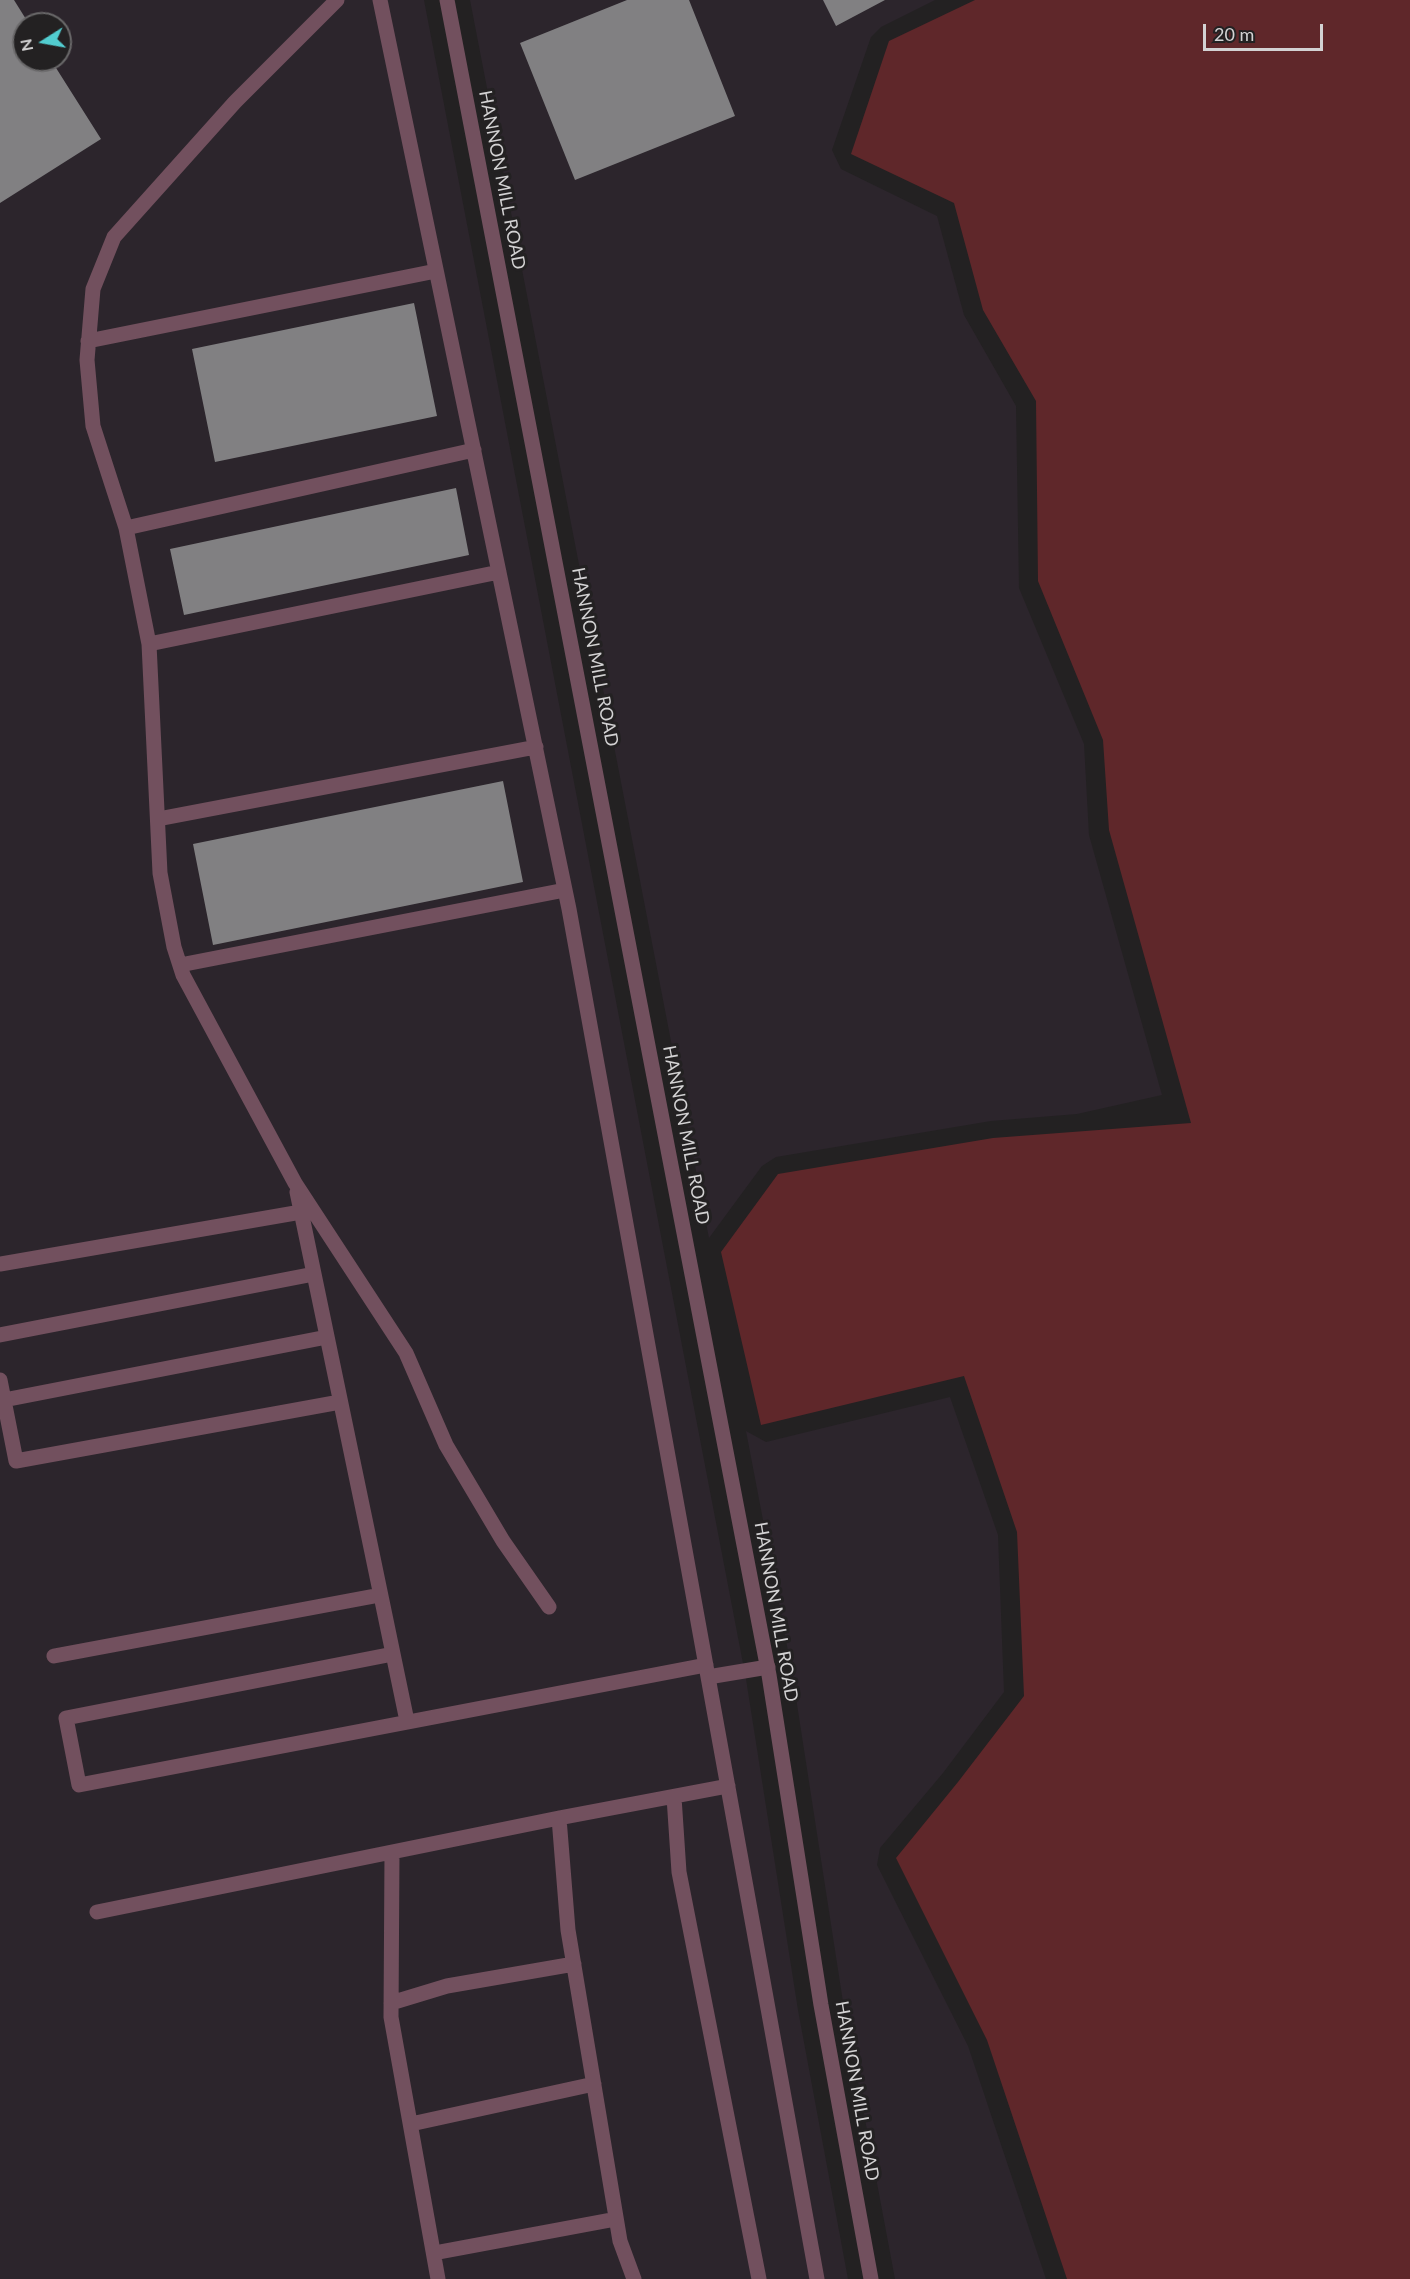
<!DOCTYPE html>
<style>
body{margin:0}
#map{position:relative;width:1410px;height:2279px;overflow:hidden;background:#232122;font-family:Lato,sans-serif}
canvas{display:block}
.north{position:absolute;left:12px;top:12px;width:60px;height:60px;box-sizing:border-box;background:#232122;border:2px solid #696869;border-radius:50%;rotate:259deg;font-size:16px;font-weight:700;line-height:24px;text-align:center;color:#d3d2d3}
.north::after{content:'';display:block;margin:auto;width:21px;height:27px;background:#52cdd0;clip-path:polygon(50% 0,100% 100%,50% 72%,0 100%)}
.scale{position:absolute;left:1203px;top:24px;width:120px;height:27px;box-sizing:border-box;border:3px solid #d3d2d3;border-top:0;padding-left:8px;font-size:18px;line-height:21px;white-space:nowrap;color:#d3d2d3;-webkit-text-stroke:4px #232122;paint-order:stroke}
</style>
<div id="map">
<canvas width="1410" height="2279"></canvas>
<div class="north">N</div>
<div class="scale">20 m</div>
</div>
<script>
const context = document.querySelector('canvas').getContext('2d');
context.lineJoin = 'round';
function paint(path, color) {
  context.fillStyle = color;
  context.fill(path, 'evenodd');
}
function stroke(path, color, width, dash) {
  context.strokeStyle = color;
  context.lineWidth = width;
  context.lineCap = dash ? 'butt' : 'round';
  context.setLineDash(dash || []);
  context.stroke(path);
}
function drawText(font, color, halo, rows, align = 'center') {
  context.font = font + ' Lato,sans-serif';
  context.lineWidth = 6;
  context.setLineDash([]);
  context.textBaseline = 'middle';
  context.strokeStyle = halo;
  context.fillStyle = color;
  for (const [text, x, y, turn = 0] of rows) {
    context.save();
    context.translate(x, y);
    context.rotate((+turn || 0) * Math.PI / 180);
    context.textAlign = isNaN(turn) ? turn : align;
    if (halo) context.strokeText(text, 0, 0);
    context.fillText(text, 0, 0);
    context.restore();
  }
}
paint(new Path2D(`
 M 0,0 L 424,0 L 746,1679 L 798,2010 L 848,2279 L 0,2279 ZM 24,24 L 60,24 L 60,60 L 24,60 Z
 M 470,0 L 935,0 L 881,27 L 871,37 L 832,150 L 841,169 L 937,216 L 964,315 L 1016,406 L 1019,588 L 1084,744 L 1089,835 L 1162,1095 L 1077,1114 L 991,1121 L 776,1157 L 762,1166 L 709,1238 Z
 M 950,1397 L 998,1535 L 1004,1692 L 943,1773 L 880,1848 L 877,1865 L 968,2046 L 1046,2279 L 895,2279 L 843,2002 L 792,1672 L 746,1431 L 766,1442 Z`), '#2c252c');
paint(new Path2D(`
 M 975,0 L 1410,0 L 1410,2279 L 1067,2279 L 987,2040 L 896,1858 L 958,1782 L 1024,1696 L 1017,1532 L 964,1376 L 761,1425 L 721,1252 L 778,1174 L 993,1138 L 1191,1123 L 1109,830 L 1103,740 L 1038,581 L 1036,401 L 983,310 L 954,203 L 851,154 L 889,41 Z`), '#5f272a');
paint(new Path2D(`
 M 0,0 L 14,0 L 29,24 L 24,24 L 24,60 L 51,60 L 101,139 L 0,203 Z
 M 627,0 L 689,0 L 735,116 L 575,180 L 520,43 Z
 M 823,0 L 885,0 L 836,26 Z
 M 414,303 L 437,416 L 215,462 L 192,349 Z
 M 456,488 L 469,555 L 184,615 L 170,549 Z
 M 503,781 L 523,882 L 213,945 L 193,844 Z`), '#818082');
stroke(new Path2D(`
 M 337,0 L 235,102 L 114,237 L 93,289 L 87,360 L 93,426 L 126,528 L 149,644 L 160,873 L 174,947 L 183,975 L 295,1183 L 406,1353 L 446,1445 L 503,1541 L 549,1607
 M 380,0 L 569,909 L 817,2279
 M 88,341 L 436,271
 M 126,528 L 474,450
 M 149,644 L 499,572
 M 158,819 L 536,747
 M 180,965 L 565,890
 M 297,1192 L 407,1721
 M 0,1264 L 301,1212
 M 0,1335 L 314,1274
 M 0,1380 L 16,1461 L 340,1402
 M 4,1400 L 327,1337
 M 393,1654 L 66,1718 L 79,1785 L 706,1665
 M 54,1656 L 380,1595
 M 708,1677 L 768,1667
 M 674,1797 L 679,1872 L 759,2279
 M 559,1818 L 568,1930 L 620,2241 L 634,2279
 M 392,1853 L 391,2017 L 438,2279
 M 97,1912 L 559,1818 L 728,1786
 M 391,2003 L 447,1986 L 574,1964
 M 411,2124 L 594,2084
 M 434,2253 L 616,2219`), '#72505e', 15);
stroke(new Path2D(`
 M 447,0 L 769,1675 L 821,2005 L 871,2279`), '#72505e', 15);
drawText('18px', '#d3d2d3', '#232122', [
 ["HANNON MILL ROAD",502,180,79],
 ["HANNON MILL ROAD",595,657,79],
 ["HANNON MILL ROAD",686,1135,79],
 ["HANNON MILL ROAD",776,1612,80],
 ["HANNON MILL ROAD",857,2091,80]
]);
</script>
